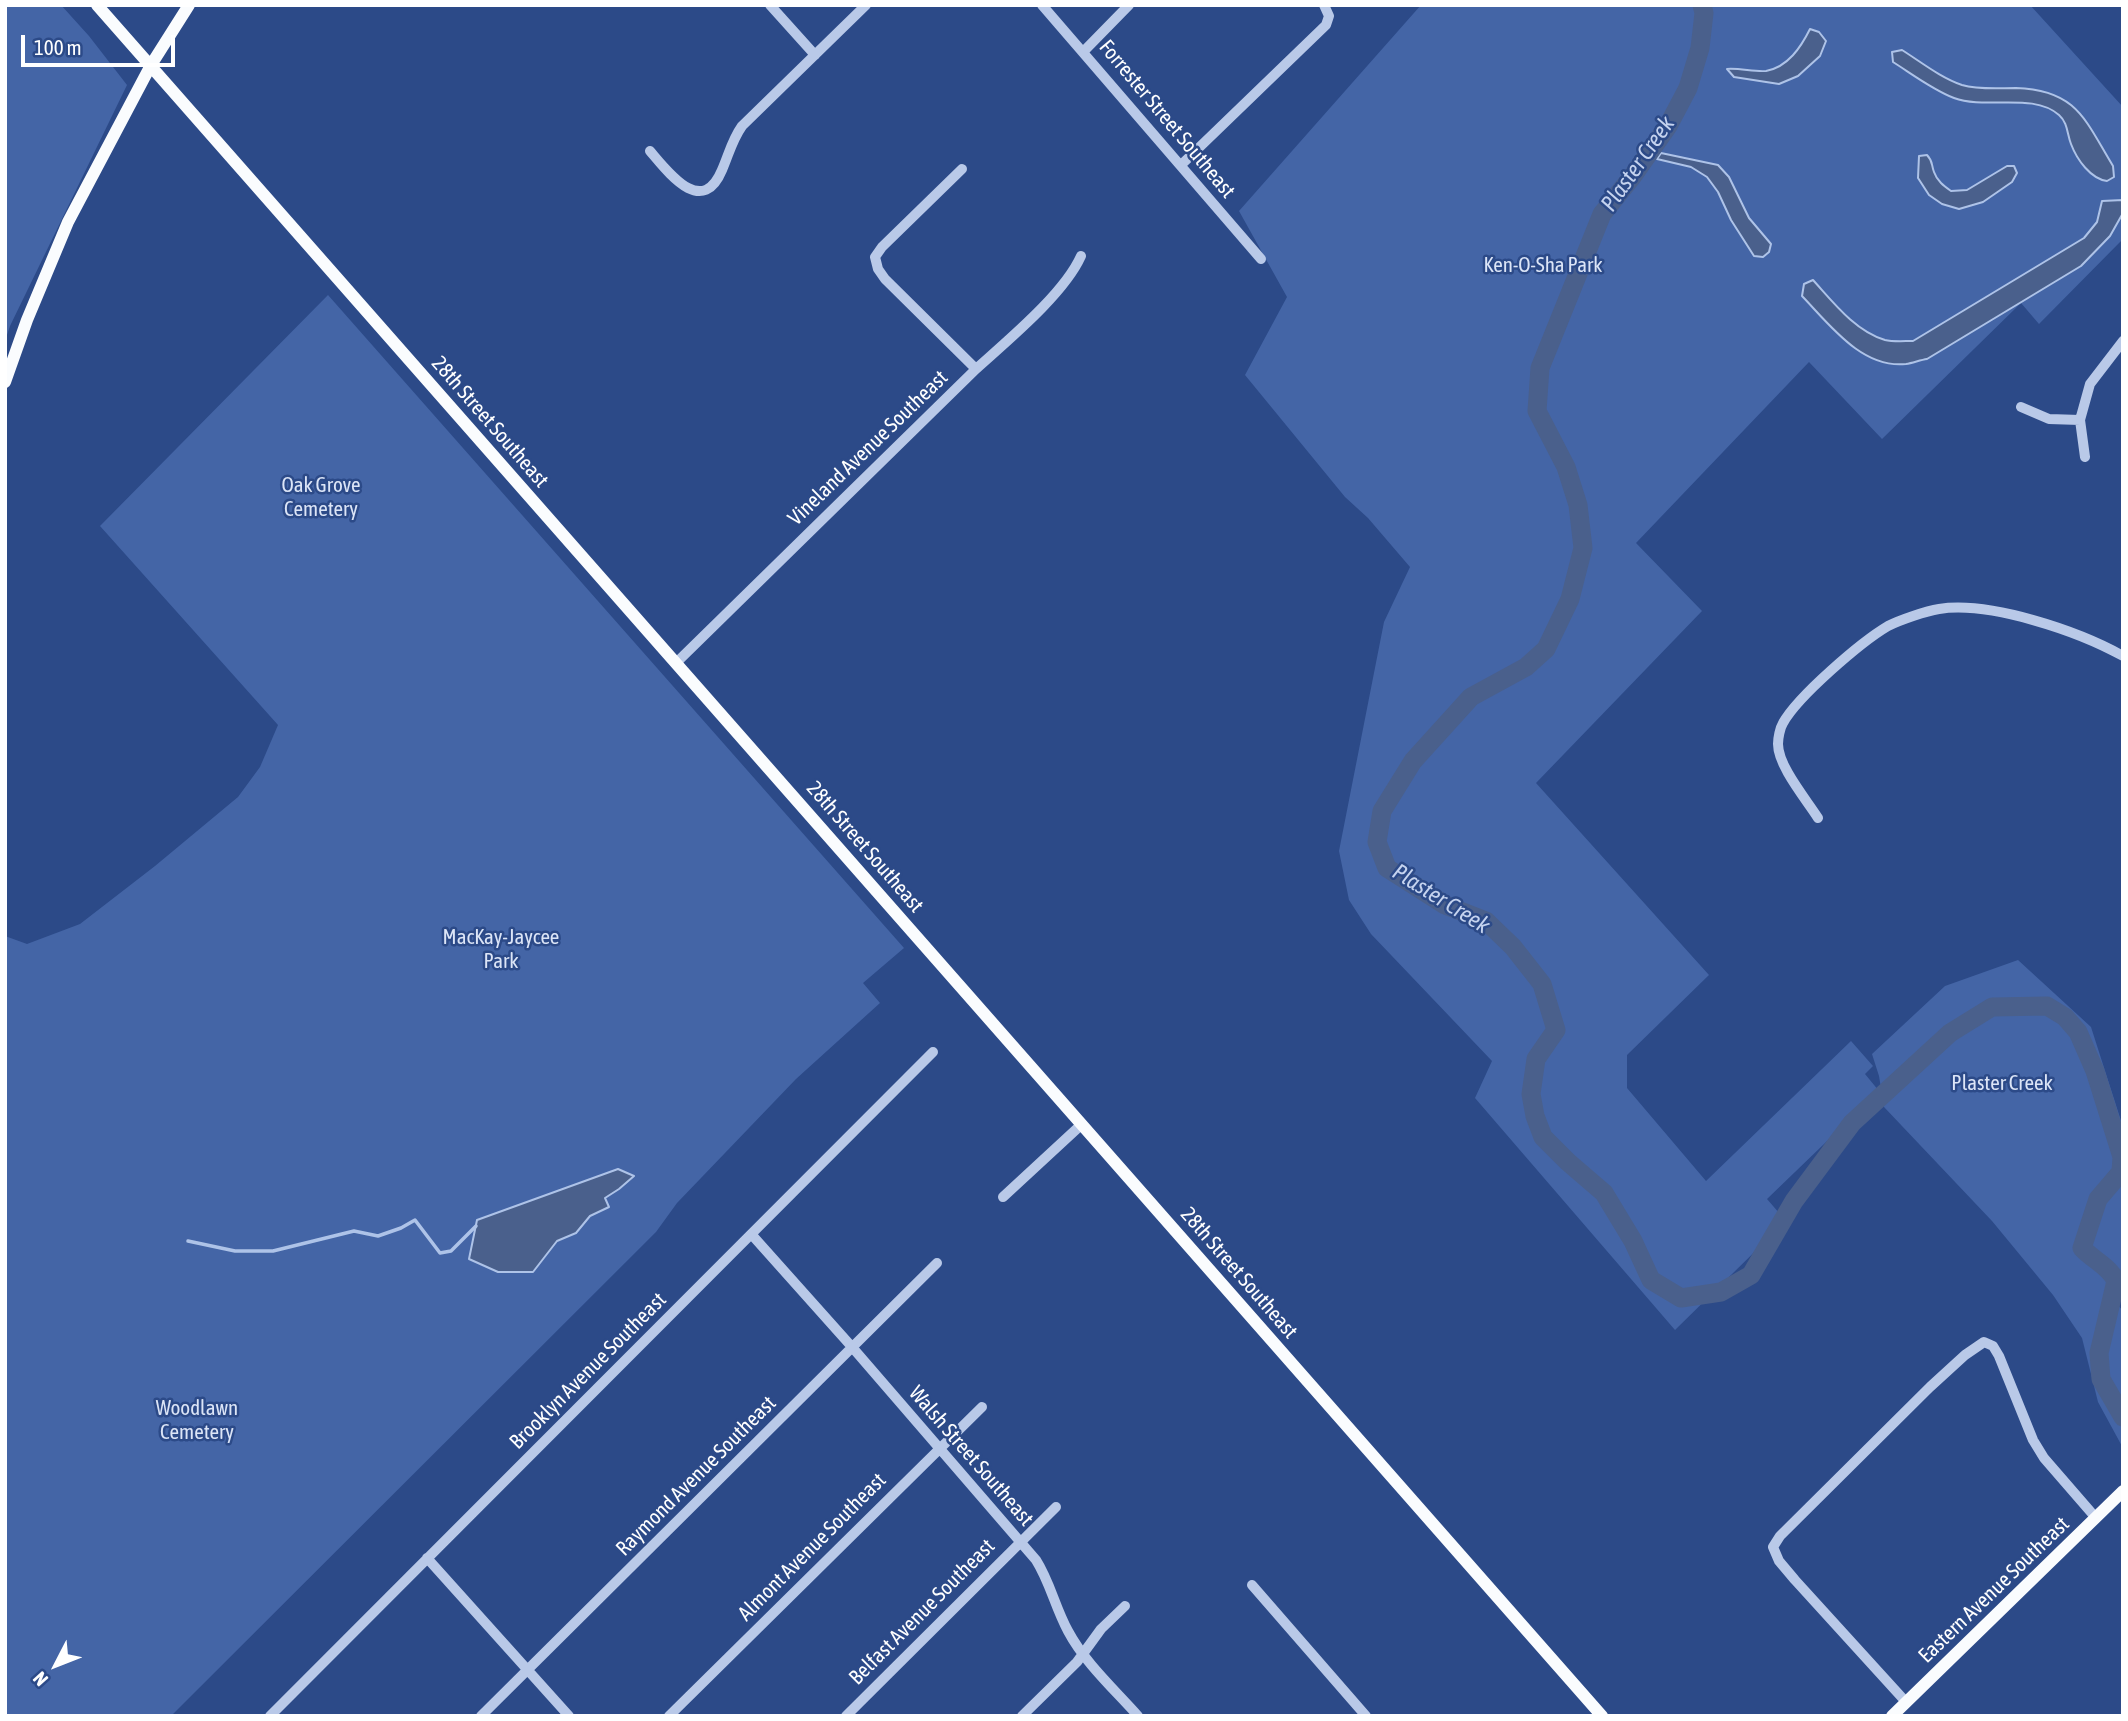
<!DOCTYPE html>
<style>
body{margin:0}
#map{position:relative;width:2128px;height:1721px;overflow:hidden;background:#2c4a88;font-family:"Asap Condensed",sans-serif}
canvas{display:block}
.frame{position:absolute;inset:0;border:7px solid #fff;pointer-events:none}
.north{position:absolute;left:21px;top:1630px;width:70px;height:70px;-webkit-text-stroke:5px #2c4a88;paint-order:stroke;rotate:228deg;font-size:19px;font-weight:700;line-height:28px;text-align:center;color:#fff}
.north::after{content:'';display:block;margin:auto;width:24px;height:32px;background:#fff;clip-path:polygon(50% 0,100% 100%,50% 72%,0 100%)}
.scale{position:absolute;left:21px;top:35px;width:154px;height:32px;box-sizing:border-box;border:4px solid #fff;border-top:0;padding-left:9px;font-size:21px;line-height:24px;white-space:nowrap;color:#fff;-webkit-text-stroke:5px #2c4a88;paint-order:stroke}
</style>
<div id="map">
<canvas width="2128" height="1721"></canvas>
<div class="frame"></div>
<div class="north">N</div>
<div class="scale">100 m</div>
</div>
<script>
const context = document.querySelector('canvas').getContext('2d');
context.lineJoin = 'round';
function paint(path, color) {
  context.fillStyle = color;
  context.fill(path, 'evenodd');
}
function stroke(path, color, width, dash) {
  context.strokeStyle = color;
  context.lineWidth = width;
  context.lineCap = dash ? 'butt' : 'round';
  context.setLineDash(dash || []);
  context.stroke(path);
}
function drawText(font, color, halo, rows, align = 'center') {
  context.font = font + ' "Asap Condensed",sans-serif';
  context.lineWidth = 5;
  context.setLineDash([]);
  context.textBaseline = 'middle';
  context.strokeStyle = halo;
  context.fillStyle = color;
  for (const [text, x, y, turn = 0] of rows) {
    context.save();
    context.translate(x, y);
    context.rotate((+turn || 0) * Math.PI / 180);
    context.textAlign = isNaN(turn) ? turn : align;
    if (halo) context.strokeText(text, 0, 0);
    context.fillText(text, 0, 0);
    context.restore();
  }
}
paint(new Path2D(`
 M 5,5 L 61,5 L 89,36 L 127,85 L 10,326 L 5,341 Z
 M 1421,5 L 2030,5 L 2123,107 L 2123,239 L 2039,324 L 2021,303 L 1882,439 L 1809,362 L 1636,543 L 1702,611 L 1536,783 L 1709,975 L 1627,1055 L 1627,1088 L 1706,1181 L 1851,1041 L 1873,1066 L 1865,1074 L 1879,1091 L 1767,1199 L 1786,1221 L 1675,1330 L 1475,1098 L 1492,1061 L 1371,934 L 1349,900 L 1339,851 L 1384,622 L 1410,567 L 1368,518 L 1345,497 L 1245,375 L 1287,297 L 1239,211 Z
 M 328,295 L 904,948 L 863,983 L 880,1003 L 796,1079 L 677,1203 L 656,1232 L 171,1716 L 5,1716 L 5,936 L 27,944 L 80,924 L 155,866 L 238,797 L 260,767 L 278,725 L 100,526 Z
 M 2018,960 L 2091,1027 L 2123,1127 L 2123,1298 L 2118,1305 L 2123,1311 L 2123,1448 L 2098,1402 L 2082,1338 L 2053,1295 L 1992,1221 L 1884,1107 L 1879,1076 L 1872,1054 L 1945,986 Z`), '#4465a6');
const water = new Path2D(`
 M 1810,29 L 1819,32 L 1826,41 L 1820,56 L 1798,76 L 1779,84 L 1734,77 L 1727,69 C 1740,68 1754,72 1766,71 C 1788,67 1801,47 1810,29 Z
 M 1902,50 C 1921,62 1941,78 1962,85 C 1979,90 1999,88 2016,88 C 2077,90 2085,120 2113,166 L 2114,177 L 2107,181 C 2091,179 2077,160 2071,144 C 2067,134 2068,123 2059,115 C 2033,92 1986,110 1954,98 C 1933,90 1912,74 1893,62 L 1892,52 Z
 M 1661,153 L 1718,165 L 1729,177 L 1749,218 L 1771,244 L 1769,252 L 1763,257 L 1754,256 L 1731,220 L 1718,192 L 1707,177 L 1691,167 L 1657,159 Z
 M 1927,155 C 1933,161 1931,164 1934,172 C 1937,181 1944,186 1951,191 L 1967,190 L 2007,166 L 2014,166 L 2017,173 L 2012,182 L 1983,202 L 1959,209 L 1942,204 L 1929,195 L 1918,178 L 1919,156 Z
 M 2123,200 L 2123,213 L 2110,236 L 2081,266 L 1927,359 C 1920,360 1913,363 1906,364 C 1862,369 1829,324 1802,296 L 1804,284 L 1813,280 C 1833,302 1855,331 1885,340 C 1893,342 1904,341 1913,341 L 2084,238 L 2097,222 L 2102,201 Z
 M 618,1169 L 634,1176 L 619,1189 L 605,1198 L 609,1207 L 590,1216 L 576,1233 L 557,1241 L 533,1272 L 498,1272 L 469,1259 L 477,1220 Z`);
paint(water, '#4a608c');
stroke(water, '#aec3e8', 2);
stroke(new Path2D(`
 M 188,1241 L 235,1251 L 273,1251 L 354,1231 L 378,1236 L 401,1228 L 415,1220 L 440,1253 L 451,1251 L 476,1226`), '#aec3e8', 3.5);
stroke(new Path2D(`
 M 1702,5 L 1704,13 L 1700,48 L 1688,88 L 1668,126 L 1632,177 L 1602,214 L 1540,368 L 1537,411 L 1566,467 L 1578,505 L 1583,548 L 1570,599 L 1546,649 L 1526,667 L 1471,697 L 1413,761 L 1382,811 L 1377,842 L 1387,868 L 1445,905 L 1486,921 L 1513,947 L 1542,984 L 1556,1030 L 1536,1059 L 1531,1094 L 1535,1116 L 1543,1137 L 1568,1162 L 1604,1193 L 1633,1241 L 1651,1280 L 1681,1298 L 1721,1292 L 1751,1275 L 1794,1201 L 1852,1123 L 1950,1033 L 1992,1007 L 2047,1006 L 2065,1017 L 2078,1032 L 2095,1071 L 2122,1157 L 2121,1172 L 2098,1199 L 2082,1248 C 2093,1260 2110,1267 2116,1281 L 2099,1353 L 2101,1379 L 2123,1417`), '#4a608c', 19);
stroke(new Path2D(`
 M 770,5 L 815,55
 M 1042,5 L 1261,259
 M 1084,51 L 1129,5
 M 650,151 C 668,172 702,218 722,170 C 729,154 732,140 742,126 L 866,5
 M 1181,165 L 1326,25 L 1329,16 L 1324,5
 M 962,169 L 882,247 L 875,257 L 878,269 L 885,279 L 976,369
 M 2021,407 L 2049,419 L 2080,420
 M 2085,457 L 2080,420 L 2090,384 L 2123,341
 M 676,663 L 976,369 C 1008,340 1064,294 1081,256
 M 1818,818 C 1806,799 1778,766 1778,744 C 1778,738 1780,728 1783,723 C 1798,696 1861,642 1888,626 C 1900,620 1926,611 1939,609 C 1990,601 2078,631 2123,656
 M 1003,1197 L 1082,1124
 M 752,1235 L 852,1347 L 1036,1560 C 1050,1582 1055,1607 1068,1631 C 1085,1663 1114,1689 1138,1716
 M 427,1558 L 569,1716
 M 1252,1585 L 1366,1716
 M 1906,1702 L 1795,1580 L 1779,1561 L 1773,1547 L 1780,1536 L 1930,1387 L 1965,1355 L 1984,1342 L 1993,1346 L 1999,1356 L 2033,1440 L 2044,1458 L 2096,1518
 M 270,1716 L 933,1052
 M 481,1716 L 937,1263
 M 669,1716 L 982,1407
 M 846,1716 L 1056,1507
 M 1022,1716 L 1077,1662 L 1101,1629 L 1125,1606`), '#b9c9e8', 10);
stroke(new Path2D(`
 M 97,5 L 1602,1716
 M 5,382 L 27,320 L 68,222 L 151,65 L 189,5
 M 1892,1716 L 2123,1491`), '#fafcfe', 12);
drawText('21px', '#fff', '#2c4a88', [
 ["Forrester Street Southeast",1167,119,50],
 ["28th Street Southeast",490,422,49],
 ["Vineland Avenue Southeast",868,448,-44],
 ["28th Street Southeast",865,847,49],
 ["28th Street Southeast",1239,1273,49],
 ["Brooklyn Avenue Southeast",588,1371,-45],
 ["Walsh Street Southeast",971,1456,49],
 ["Raymond Avenue Southeast",696,1476,-45],
 ["Almont Avenue Southeast",812,1547,-45],
 ["Eastern Avenue Southeast",1994,1590,-44],
 ["Belfast Avenue Southeast",922,1612,-45]
]);
drawText('21px', '#dce5f7', '#2c4a88', [
 ["Ken-O-Sha Park",1543,265],
 ["Oak Grove",321,485],
 ["Cemetery",321,509],
 ["MacKay-Jaycee",501,937],
 ["Park",501,961],
 ["Plaster Creek",2002,1083],
 ["Woodlawn",197,1408],
 ["Cemetery",197,1432]
]);
drawText('italic 23px', '#c5d3ef', '#2c4a88', [
 ["Plaster Creek",1638,164,-55],
 ["Plaster Creek",1441,899,32]
]);
</script>
